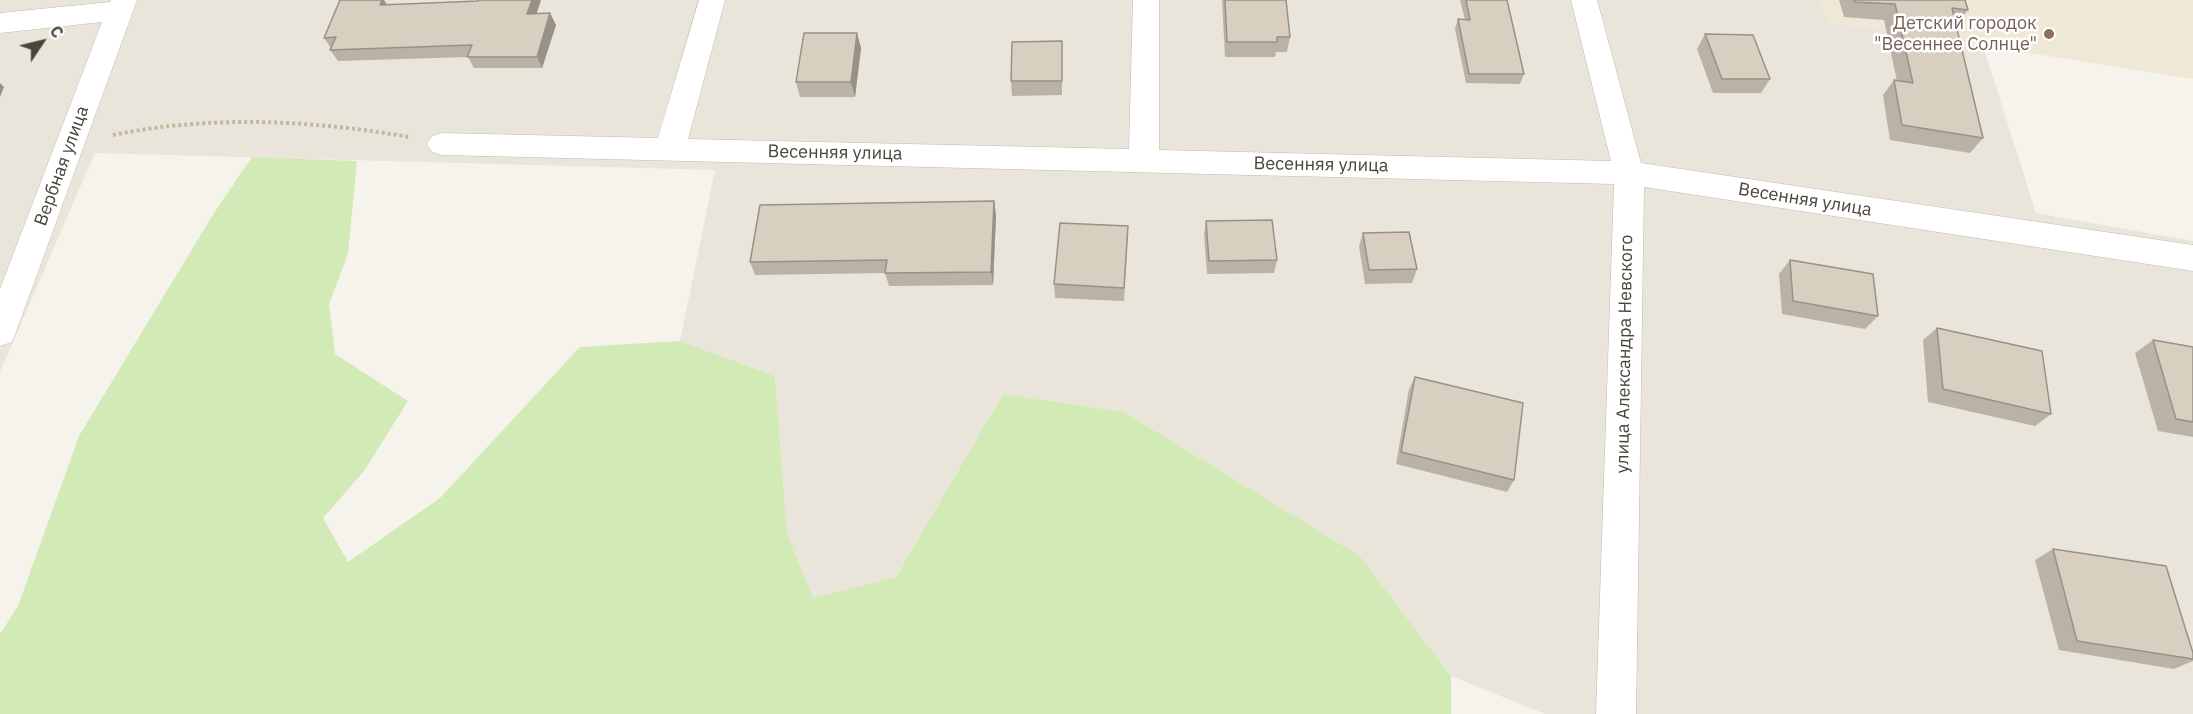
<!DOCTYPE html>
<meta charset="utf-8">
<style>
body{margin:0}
#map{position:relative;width:2193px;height:714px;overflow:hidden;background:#f6f3ec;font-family:"IBM Plex Sans",sans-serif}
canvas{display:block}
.north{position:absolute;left:12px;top:12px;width:60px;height:60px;-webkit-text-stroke:4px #fff;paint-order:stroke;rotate:55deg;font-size:16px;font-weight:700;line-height:24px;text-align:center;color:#4b4439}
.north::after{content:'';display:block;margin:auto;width:21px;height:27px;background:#4b4439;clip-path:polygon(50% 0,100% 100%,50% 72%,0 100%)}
</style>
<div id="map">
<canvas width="2193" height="714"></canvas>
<div class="north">С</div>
</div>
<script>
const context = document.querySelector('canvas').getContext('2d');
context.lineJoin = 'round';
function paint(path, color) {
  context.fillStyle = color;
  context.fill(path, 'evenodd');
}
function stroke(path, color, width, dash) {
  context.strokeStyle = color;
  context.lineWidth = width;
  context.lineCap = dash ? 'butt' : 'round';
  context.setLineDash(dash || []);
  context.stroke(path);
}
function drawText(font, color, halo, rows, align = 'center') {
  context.font = font + ' "IBM Plex Sans",sans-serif';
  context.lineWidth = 5;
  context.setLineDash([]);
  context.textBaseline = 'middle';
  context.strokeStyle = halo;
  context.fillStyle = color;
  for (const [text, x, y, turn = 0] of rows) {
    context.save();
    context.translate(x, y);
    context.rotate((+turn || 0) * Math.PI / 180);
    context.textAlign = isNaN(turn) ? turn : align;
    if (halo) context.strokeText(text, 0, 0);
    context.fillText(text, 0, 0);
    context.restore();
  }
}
paint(new Path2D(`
 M 0,0 L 1819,0 L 1828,21 L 1983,46 L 2036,213 L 2193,241 L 2193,714 L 1545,714 L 1451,676 L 1360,556 L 1124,412 L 1003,394 L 896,577 L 813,598 L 787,534 L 775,376 L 680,341 L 715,170 L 95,153 L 0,372 Z`), '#eae5da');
paint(new Path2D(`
 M 1819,0 L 2193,0 L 2193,79 L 1828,21 Z`), '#efe8d6');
paint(new Path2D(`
 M 252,157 L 357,161 L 348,254 L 329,304 L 335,354 L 408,401 L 364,471 L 323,518 L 348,562 L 440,498 L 580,347 L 680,341 L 775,376 L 787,534 L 813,598 L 896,577 L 1003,394 L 1124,412 L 1360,556 L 1451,676 L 1451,714 L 0,714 L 0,634 L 18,606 L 79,436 L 214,213 Z`), '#d2eab5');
const minor = new Path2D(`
 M 111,0 L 137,0 L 16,332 L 12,342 L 0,346 L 0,289 L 102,22 L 0,33 L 0,13 L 110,2 Z
 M 699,0 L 725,0 L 688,139 L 1129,149 L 1133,0 L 1159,0 L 1159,150 L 1611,161 L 1571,0 L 1597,0 L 1641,163 L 2193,245 L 2193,271 L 1644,187 L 1636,714 L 1596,714 L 1614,184 L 442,155 L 432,152 L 427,144 L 432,136 L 442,133 L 658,138 Z`);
stroke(minor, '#c2bbae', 1);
stroke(new Path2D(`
 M 113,135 C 209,115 313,120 409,137`), '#c4b79f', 4, [3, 3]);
paint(minor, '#fff');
paint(new Path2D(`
 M 1222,0 L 1286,0 L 1290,37 L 1287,52 L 1276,52 L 1275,57 L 1225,57 Z
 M 1460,0 L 1507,0 L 1524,74 L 1520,84 L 1466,83 L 1455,29 L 1458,19 L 1465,20 Z
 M 1839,0 L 1965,0 L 1968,10 L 1956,25 L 1983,138 L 1970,153 L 1890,140 L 1883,95 L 1894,80 L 1897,81 L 1884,20 L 1844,17 Z
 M 550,13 L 556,25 L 542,68 L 474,68 L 468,57 L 338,61 L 330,50 L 331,48 L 324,38 L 536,14 Z
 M 857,33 L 861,48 L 855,97 L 800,97 L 796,82 Z
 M 1705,34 L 1770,79 L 1761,93 L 1713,93 L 1697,49 Z
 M 1062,56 L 1062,95 L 1012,96 L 1011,81 Z
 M 994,201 L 996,215 L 993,285 L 889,286 L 885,273 L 755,275 L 750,262 Z
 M 1206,221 L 1277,260 L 1274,273 L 1207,274 L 1204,235 Z
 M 1128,226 L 1124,301 L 1055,298 L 1054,284 Z
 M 1363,233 L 1417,269 L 1412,283 L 1365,284 L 1359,246 Z
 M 1790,260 L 1878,316 L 1865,329 L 1782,314 L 1779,274 Z
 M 1937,328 L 2051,414 L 2035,426 L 1928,402 L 1923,340 Z
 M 2153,340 L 2193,347 L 2193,437 L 2158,431 L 2135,353 Z
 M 1415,377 L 1514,480 L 1507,492 L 1396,464 L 1409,389 Z
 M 2053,549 L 2193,653 L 2193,661 L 2174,669 L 2059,650 L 2035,560 Z`), '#bab2a6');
paint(new Path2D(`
 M 382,0 L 384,0 L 390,9 L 380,5 Z
 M 532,0 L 541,0 L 533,25 L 527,14 Z
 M 550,13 L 556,25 L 542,68 L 537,57 Z
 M 857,33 L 861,48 L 855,97 L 851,82 Z
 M 0,83 L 4,87 L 0,97 Z
 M 994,201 L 996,215 L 993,285 L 991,272 Z`), '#979187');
const building = new Path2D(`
 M 340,0 L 382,0 L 380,5 L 478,1 L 478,0 L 532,0 L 527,14 L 550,13 L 537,57 L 467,57 L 472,45 L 330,50 L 336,37 L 324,38 Z
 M 1225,0 L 1286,0 L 1290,37 L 1277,37 L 1277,42 L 1227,42 Z
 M 1466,0 L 1507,0 L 1524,74 L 1469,74 L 1458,19 L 1470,20 Z
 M 1854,0 L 1965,0 L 1968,10 L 1952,8 L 1983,138 L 1902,125 L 1894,80 L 1913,83 L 1895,4 L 1854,2 Z
 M 804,33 L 857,33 L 851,82 L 796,82 Z
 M 1705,34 L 1753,35 L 1770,79 L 1722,79 Z
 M 1062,41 L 1062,81 L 1011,81 L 1012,42 Z
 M 994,201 L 991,272 L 885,273 L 887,260 L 750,262 L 760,205 Z
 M 1272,220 L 1277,260 L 1209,261 L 1206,221 Z
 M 1060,223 L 1128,226 L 1124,288 L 1054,284 Z
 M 1409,232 L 1417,269 L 1369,270 L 1363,233 Z
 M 1790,260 L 1873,274 L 1878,316 L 1793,301 Z
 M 1937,328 L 2042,351 L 2051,414 L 1943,389 Z
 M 2153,340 L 2193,347 L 2193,422 L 2176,419 Z
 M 1415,377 L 1523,403 L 1514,480 L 1401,452 Z
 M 2053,549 L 2166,566 L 2193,653 L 2193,659 L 2077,641 Z`);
paint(building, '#d8cfc1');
stroke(building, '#979187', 1.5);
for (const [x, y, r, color] of [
 [2049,34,6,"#8d6e63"]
]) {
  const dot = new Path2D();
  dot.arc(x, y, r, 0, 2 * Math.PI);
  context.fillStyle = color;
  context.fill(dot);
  stroke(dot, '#fff', 2);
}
drawText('18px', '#785e54', '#fff', [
 ["Детский городок",2037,24],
 ["\"Весеннее Солнце\"",2037,45]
], 'right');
drawText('18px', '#4b4439', '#fff', [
 ["Весенняя улица",835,153,1],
 ["Весенняя улица",1321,165,1],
 ["Вербная улица",62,166,-70],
 ["Весенняя улица",1805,200,9],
 ["улица Александра Невского",1625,354,-89]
]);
</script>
